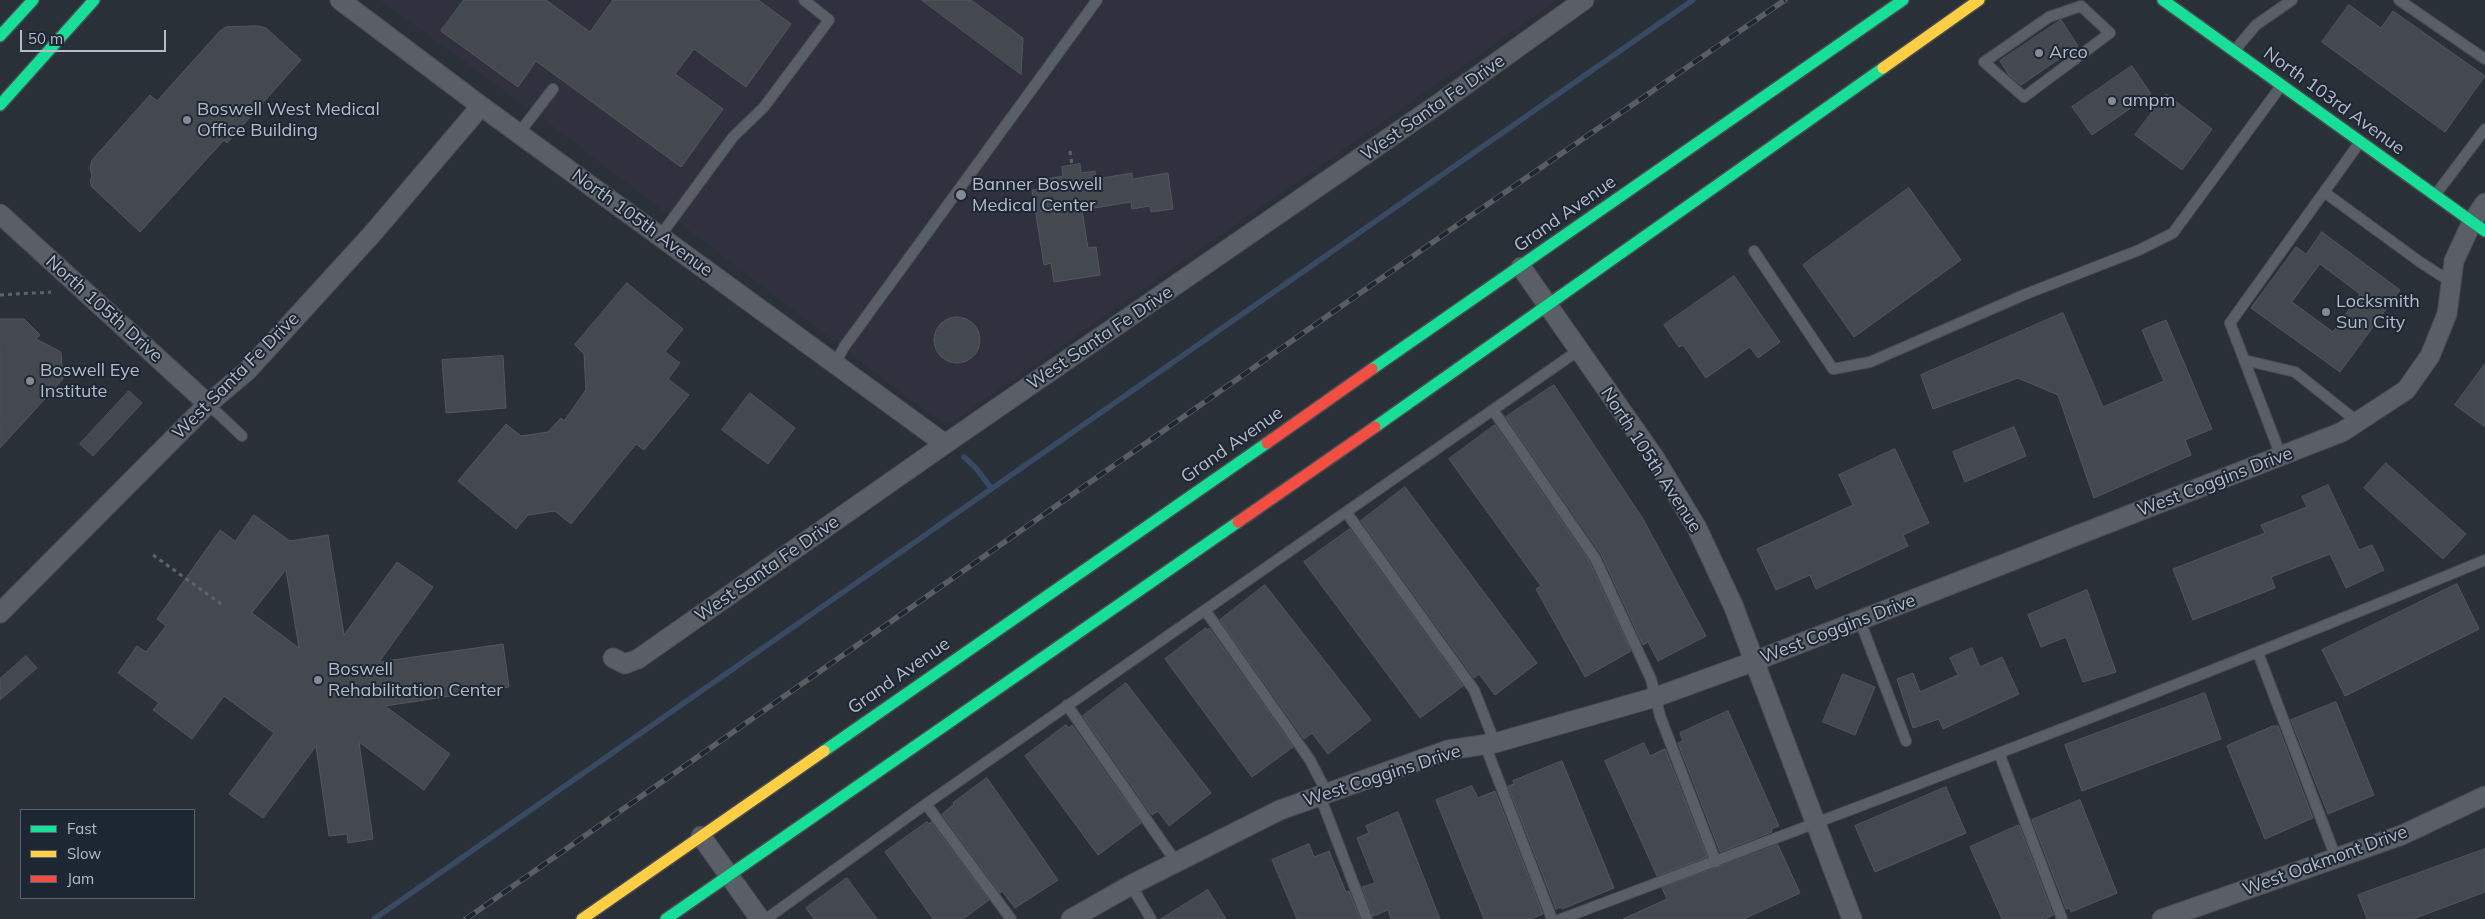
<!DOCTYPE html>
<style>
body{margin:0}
#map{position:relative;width:2485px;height:919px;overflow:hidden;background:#2a3038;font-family:Mulish,sans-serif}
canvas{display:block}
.legend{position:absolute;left:20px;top:809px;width:175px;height:90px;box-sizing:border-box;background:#1d2633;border:1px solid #59626f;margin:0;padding:6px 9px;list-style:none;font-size:15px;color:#b4bcc9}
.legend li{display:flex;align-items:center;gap:10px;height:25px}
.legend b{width:25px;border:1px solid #59626f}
.scale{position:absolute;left:20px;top:30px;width:146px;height:22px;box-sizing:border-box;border:2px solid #b4bcc9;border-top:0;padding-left:6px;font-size:15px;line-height:18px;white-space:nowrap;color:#b4bcc9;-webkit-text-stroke:4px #1d2633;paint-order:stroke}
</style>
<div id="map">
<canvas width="2485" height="919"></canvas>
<ul class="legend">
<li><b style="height:6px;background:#16e098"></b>Fast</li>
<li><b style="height:6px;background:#ffcf43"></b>Slow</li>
<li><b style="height:6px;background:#f24e42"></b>Jam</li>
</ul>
<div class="scale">50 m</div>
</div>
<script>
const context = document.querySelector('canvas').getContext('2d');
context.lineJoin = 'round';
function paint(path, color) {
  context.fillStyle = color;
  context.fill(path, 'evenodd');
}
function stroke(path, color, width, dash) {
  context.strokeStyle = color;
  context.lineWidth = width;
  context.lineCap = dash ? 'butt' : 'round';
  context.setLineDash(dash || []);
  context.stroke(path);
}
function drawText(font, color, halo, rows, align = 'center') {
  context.font = font + ' Mulish,sans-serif';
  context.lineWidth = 4;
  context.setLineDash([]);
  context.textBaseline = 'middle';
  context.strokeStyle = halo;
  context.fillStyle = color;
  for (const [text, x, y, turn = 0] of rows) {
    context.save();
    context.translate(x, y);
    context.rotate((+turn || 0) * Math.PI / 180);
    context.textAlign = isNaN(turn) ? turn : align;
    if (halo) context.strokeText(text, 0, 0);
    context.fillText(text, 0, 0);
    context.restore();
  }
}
paint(new Path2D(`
 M 380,0 L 1558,0 L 954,421 L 943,421 L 932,416 L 551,125 Z`), '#31303e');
stroke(new Path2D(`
 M 964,457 L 976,468 L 991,488
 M 374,919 L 1693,0`), '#384963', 5.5);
const building = new Path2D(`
 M 464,0 L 546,0 L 590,32 L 613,0 L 758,0 L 791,24 L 746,87 L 694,49 L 675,74 L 723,109 L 681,167 L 536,61 L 518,87 L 441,31 Z
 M 922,0 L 971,0 L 1023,38 L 1021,74 Z
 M 2349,5 L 2381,28 L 2393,11 L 2485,76 L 2445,132 L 2322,42 Z
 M 2061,20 L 2078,46 L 2021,85 L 2009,75 L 2000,61 Z
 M 258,26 L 266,28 L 301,60 L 227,143 L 224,140 L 140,232 L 92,187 L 90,181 L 92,176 L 90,168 L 92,160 L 150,95 L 157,101 L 220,31 L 226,27 Z
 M 2132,66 L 2151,94 L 2092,135 L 2072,107 Z
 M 2166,94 L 2212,129 L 2182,170 L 2135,135 Z
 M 1080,164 L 1081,173 L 1095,171 L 1096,179 L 1132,173 L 1133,179 L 1168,173 L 1173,209 L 1151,212 L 1150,206 L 1132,209 L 1131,202 L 1082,210 L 1088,248 L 1096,247 L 1100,275 L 1054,282 L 1051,263 L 1044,265 L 1032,190 L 1042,188 L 1041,180 L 1063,176 L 1062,167 Z
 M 1909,188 L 1961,260 L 1854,337 L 1803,265 Z
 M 2322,232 L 2400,290 L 2340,372 L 2251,308 L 2296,247 L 2306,254 ZM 2320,264 L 2360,294 L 2333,332 L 2292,302 Z
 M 1734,276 L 1780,342 L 1758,358 L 1750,347 L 1706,378 L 1683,345 L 1679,347 L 1664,325 Z
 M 627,283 L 683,329 L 665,352 L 680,363 L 668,379 L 689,395 L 644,450 L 636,444 L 571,524 L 555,511 L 528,515 L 516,529 L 458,481 L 506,424 L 521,436 L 548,432 L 561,418 L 564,421 L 586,390 L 584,354 L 575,345 Z
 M 2063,313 L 2103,407 L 2164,381 L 2142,330 L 2166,320 L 2212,429 L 2185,440 L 2191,455 L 2094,498 L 2058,395 L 2018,378 L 1933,409 L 1921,375 Z
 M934 340a23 23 0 1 1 46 0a23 23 0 1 1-46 0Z
 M 0,319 L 24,319 L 40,335 L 36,339 L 61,352 L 63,379 L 0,448 Z
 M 503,356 L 506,408 L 446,413 L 442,360 Z
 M 2485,364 L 2485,427 L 2455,405 Z
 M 1554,385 L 1643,519 L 1706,636 L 1658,661 L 1648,642 L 1643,645 L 1601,554 L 1506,417 Z
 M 129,391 L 142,403 L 93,456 L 80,444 Z
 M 750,393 L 795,428 L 768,464 L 722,430 Z
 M 1495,425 L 1589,561 L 1631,651 L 1585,677 L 1536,589 L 1541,586 L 1449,459 Z
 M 2014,427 L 2026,456 L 1965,482 L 1953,452 Z
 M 1895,449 L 1929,523 L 1903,535 L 1908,546 L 1816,589 L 1810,575 L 1776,590 L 1757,549 L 1853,505 L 1839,475 Z
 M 2386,463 L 2466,534 L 2443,559 L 2364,488 Z
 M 2328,485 L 2359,550 L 2372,545 L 2384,570 L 2346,588 L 2330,554 L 2271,577 L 2275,588 L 2193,620 L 2173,569 L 2265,533 L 2261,525 L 2307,507 L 2302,497 Z
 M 1405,487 L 1537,663 L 1495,695 L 1479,674 L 1474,678 L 1361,521 Z
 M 254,515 L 290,541 L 328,535 L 344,635 L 397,562 L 433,587 L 379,662 L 503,644 L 509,687 L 385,706 L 450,754 L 424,790 L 359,742 L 373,839 L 348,843 L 347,834 L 329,836 L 316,746 L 263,818 L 229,794 L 274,733 L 224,696 L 192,739 L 153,710 L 159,703 L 118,673 L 137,646 L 146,652 L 166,626 L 157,619 L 220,530 L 235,541 ZM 286,570 L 299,648 L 252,613 Z
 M 1350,529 L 1463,686 L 1420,718 L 1304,562 Z
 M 2457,584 L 2479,629 L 2345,696 L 2322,650 Z
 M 1265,585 L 1371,720 L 1328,754 L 1312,733 L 1304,739 L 1220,620 Z
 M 2087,590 L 2116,672 L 2083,682 L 2066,637 L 2041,647 L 2028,615 Z
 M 1206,628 L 1207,630 L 1209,628 L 1293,747 L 1252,777 L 1165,659 Z
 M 1972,648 L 1980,667 L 2002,657 L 2019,694 L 1943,729 L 1939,719 L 1913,728 L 1897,679 L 1913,673 L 1920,692 L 1958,675 L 1950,658 Z
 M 26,656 L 37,668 L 0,700 L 0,679 Z
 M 1843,674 L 1875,687 L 1855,735 L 1823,722 Z
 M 1126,683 L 1211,793 L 1169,826 L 1158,811 L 1152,815 L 1083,716 Z
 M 2205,693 L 2221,739 L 2082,791 L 2065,745 Z
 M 2336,702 L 2374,795 L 2328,814 L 2291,720 Z
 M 1728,711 L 1779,826 L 1771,829 L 1772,832 L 1720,852 L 1678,743 L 1683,741 L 1680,733 Z
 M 1066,725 L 1069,728 L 1072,725 L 1141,823 L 1098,855 L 1025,756 Z
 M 2273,726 L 2278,726 L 2313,818 L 2265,839 L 2227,746 Z
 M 1644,743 L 1650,756 L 1665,749 L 1707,857 L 1657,876 L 1605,761 Z
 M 1562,761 L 1614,888 L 1562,909 L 1561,907 L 1556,909 L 1508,786 L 1514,784 L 1513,781 Z
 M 987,778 L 1058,880 L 1015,908 L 1002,891 L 1000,893 L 942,814 L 954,804 L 953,803 Z
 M 1472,786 L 1478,798 L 1495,791 L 1543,914 L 1531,919 L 1484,919 L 1436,800 Z
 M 1946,787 L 1966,833 L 1875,872 L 1855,826 Z
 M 2080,800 L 2117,893 L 2071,912 L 2070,908 L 2066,909 L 2032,820 Z
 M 1398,812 L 1440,919 L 1391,919 L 1388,910 L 1373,916 L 1362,887 L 1375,883 L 1357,838 L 1369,833 L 1366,826 Z
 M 927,822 L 929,824 L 931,822 L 989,900 L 963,919 L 933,919 L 885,852 Z
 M 2019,825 L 2053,915 L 2045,919 L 2002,919 L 1970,847 Z
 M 1309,844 L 1314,857 L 1329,851 L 1346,892 L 1349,891 L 1360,919 L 1297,919 L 1272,860 Z
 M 1778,845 L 1800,893 L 1744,919 L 1623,919 L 1667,899 L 1662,888 Z
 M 2485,849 L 2485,892 L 2413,919 L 2367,919 L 2358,895 Z
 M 847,878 L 877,919 L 814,919 L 806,908 Z
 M 1208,890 L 1226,919 L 1161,919 Z`);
paint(building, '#444950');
stroke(building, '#52575f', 1);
const lane = new Path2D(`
 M 2399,0 L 2485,59
 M 2081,6 L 2110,33 L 2024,97 L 1984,62 L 2049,17 Z
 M 2235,50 L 2256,25 L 2292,0
 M 519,133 L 553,89
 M 2324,192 L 2420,262 L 2451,282
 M 2436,194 L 2485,129
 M 660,236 L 733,137 L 764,107 L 829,20 L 804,0
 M 1754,251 L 1833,369 L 1870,362 L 2026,294 L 2139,250 L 2173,233 L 2281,86
 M 2244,360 L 2295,372 L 2358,422
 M 835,364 L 844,347 L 1097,0
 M 208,404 L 242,436
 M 1493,410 L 1595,558 L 1651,679 L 1660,716 L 1716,862
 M 2281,456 L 2230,323 L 2360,142
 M 1346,512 L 1474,690 L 1495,743
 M 1205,610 L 1310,760 L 1327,793
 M 1860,621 L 1906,741
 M 2258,653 L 2336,858
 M 1067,705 L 1176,862
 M 1485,745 L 1552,919
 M 1999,753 L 2062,919
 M 1320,796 L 1367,919
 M 926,804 L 1011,919
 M 1131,885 L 1151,919
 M 766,919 L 926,804 L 1579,350
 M 1561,919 C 1870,803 2180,686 2485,560`);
const street = new Path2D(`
 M 340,0 L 481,106 L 945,444
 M 0,214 L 208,404
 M 1521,267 L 1654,457 L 1697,528 L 1733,605 L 1852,919
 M 0,613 L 208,404 L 248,370 L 373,233 L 481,106
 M 613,658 L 625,664 L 638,659 L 945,444 L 1444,100 L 1584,0
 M 701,836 L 760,919
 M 1071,919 L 1131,885 L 1280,810 L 1448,750 L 1495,743 L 1656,697 L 1755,661 L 2342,432 L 2406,390 L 2430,356 L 2447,314 L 2454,261 L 2472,222 L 2485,203
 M 2162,919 L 2402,835 L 2485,796`);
const fast = new Path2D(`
 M 2163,0 L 2485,231
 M 0,36 L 33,0
 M 0,105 L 94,0
 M 1372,369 L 1903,0
 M 1375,427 L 1883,68
 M 824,751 L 1267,443
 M 666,919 L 1238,522`);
const slow = new Path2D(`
 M 1883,68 L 1979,0
 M 582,919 L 824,751`);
const jam = new Path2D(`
 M 1267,443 L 1372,369
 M 1238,522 L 1375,427`);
stroke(lane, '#484c53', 12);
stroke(street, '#484c53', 21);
stroke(fast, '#484c53', 14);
stroke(slow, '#484c53', 14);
stroke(jam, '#484c53', 14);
stroke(new Path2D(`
 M 1070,151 L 1072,165
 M 0,295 L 51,292
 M 153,555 L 224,606`), '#5d636a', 3, [4, 4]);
stroke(lane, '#5a5e66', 10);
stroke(street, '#5a5e66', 19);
stroke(fast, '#16e098', 11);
stroke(slow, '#ffcf43', 11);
stroke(jam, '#f24e42', 11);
const rail = new Path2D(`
 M 466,919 L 1456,226 L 1785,0`);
stroke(rail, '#595d64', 5.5);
stroke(rail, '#1d2633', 4, [11]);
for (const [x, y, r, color] of [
 [2039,53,5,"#848b96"],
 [2112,101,5,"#848b96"],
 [187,120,5,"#848b96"],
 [961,195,6,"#848b96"],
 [2326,312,5,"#848b96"],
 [30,381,5,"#848b96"],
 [318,680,5,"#848b96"]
]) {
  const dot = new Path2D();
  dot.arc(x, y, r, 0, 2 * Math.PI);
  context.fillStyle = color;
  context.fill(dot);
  stroke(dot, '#1d2633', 2);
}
drawText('18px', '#b4bcc9', '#1d2633', [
 ["Arco",2049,53],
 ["ampm",2122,101],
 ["Boswell West Medical",197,110],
 ["Office Building",197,131],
 ["Banner Boswell",972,185],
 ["Medical Center",972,206],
 ["Locksmith",2336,302],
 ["Sun City",2336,323],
 ["Boswell Eye",40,371],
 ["Institute",40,392],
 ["Boswell",328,670],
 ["Rehabilitation Center",328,691]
], 'left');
drawText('18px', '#b4bcc9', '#1d2633', [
 ["North 103rd Avenue",2334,101,36],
 ["West Santa Fe Drive",1433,108,-35],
 ["Grand Avenue",1565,214,-35],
 ["North 105th Avenue",642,223,36],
 ["North 105th Drive",104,309,42],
 ["West Santa Fe Drive",1100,338,-34],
 ["West Santa Fe Drive",236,376,-45],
 ["Grand Avenue",1232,445,-35],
 ["North 105th Avenue",1651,460,57],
 ["West Coggins Drive",2215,482,-21],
 ["West Santa Fe Drive",767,569,-35],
 ["West Coggins Drive",1838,629,-21],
 ["Grand Avenue",899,676,-35],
 ["West Coggins Drive",1382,776,-18],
 ["West Oakmont Drive",2325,861,-20]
]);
</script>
